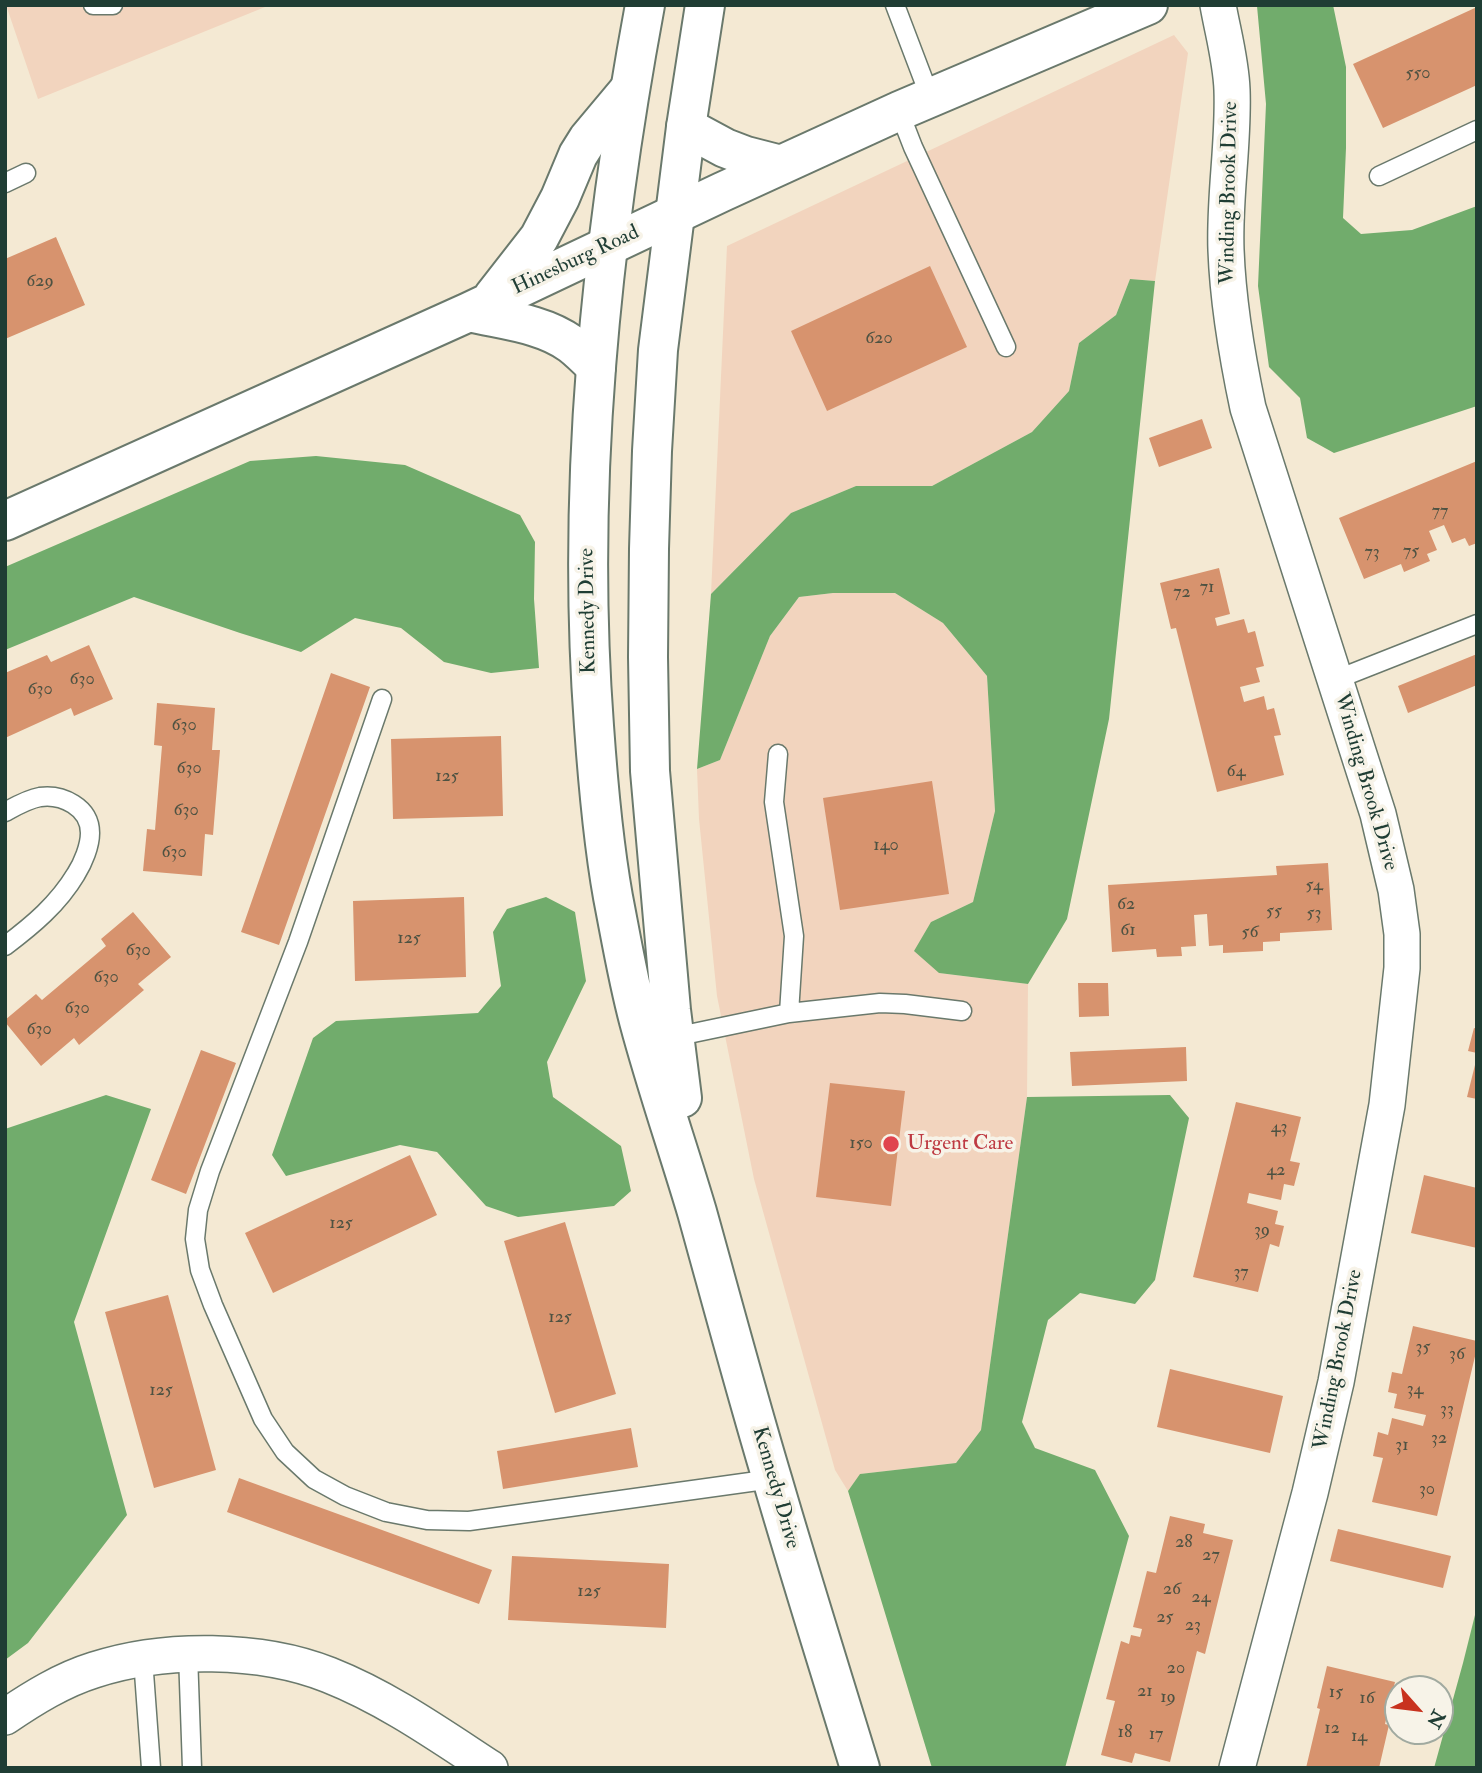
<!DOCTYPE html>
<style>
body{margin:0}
#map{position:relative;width:1482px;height:1773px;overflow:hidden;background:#f4e9d3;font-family:"IM FELL Double Pica",serif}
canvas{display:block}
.frame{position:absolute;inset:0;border:7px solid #1f3d34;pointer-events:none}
.north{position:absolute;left:1384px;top:1675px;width:70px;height:70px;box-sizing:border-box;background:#f7f3e8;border:2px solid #a1aaa0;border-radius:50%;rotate:118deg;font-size:19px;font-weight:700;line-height:28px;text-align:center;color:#1f3d34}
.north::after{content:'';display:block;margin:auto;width:24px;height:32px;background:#c8321e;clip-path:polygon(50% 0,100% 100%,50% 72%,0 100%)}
</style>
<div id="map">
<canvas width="1482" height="1773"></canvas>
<div class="frame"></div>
<div class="north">N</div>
</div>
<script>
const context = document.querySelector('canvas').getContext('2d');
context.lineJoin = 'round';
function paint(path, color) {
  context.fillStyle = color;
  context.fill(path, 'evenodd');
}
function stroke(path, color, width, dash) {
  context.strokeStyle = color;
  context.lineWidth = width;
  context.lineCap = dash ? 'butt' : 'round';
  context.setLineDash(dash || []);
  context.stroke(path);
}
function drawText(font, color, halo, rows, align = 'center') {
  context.font = font + ' "IM FELL Double Pica",serif';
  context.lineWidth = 7;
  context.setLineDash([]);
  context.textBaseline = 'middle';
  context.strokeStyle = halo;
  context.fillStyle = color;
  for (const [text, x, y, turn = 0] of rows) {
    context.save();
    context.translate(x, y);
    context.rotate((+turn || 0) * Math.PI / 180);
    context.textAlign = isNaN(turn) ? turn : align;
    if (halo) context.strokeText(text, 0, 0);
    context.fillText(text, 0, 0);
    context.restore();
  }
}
paint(new Path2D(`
 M 6,5 L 270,5 L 38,99 Z
 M 1174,35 L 1188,53 L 1155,281 L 1130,279 L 1116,315 L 1079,343 L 1069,391 L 1032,432 L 932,486 L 856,486 L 791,513 L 711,594 L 727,246 Z
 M 833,593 L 895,593 L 943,623 L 987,676 L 995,811 L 973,902 L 931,922 L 939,973 L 1028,984 L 1027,1097 L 981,1430 L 956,1463 L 861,1474 L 848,1491 L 835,1470 L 754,1179 L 717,996 L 699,819 L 697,769 L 720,760 L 770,636 L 799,597 Z`), '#f2d4be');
paint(new Path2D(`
 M 1333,5 L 1346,67 L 1346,148 L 1343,218 L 1361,234 L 1412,230 L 1477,206 L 1477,406 L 1334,453 L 1307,438 L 1300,398 L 1269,367 L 1258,286 L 1266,104 L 1257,6 Z
 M 1130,279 L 1155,281 L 1109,719 L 1067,919 L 1028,984 L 939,973 L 914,951 L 931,922 L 973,902 L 995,811 L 987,676 L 943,623 L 895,593 L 833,593 L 799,597 L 770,636 L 720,760 L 697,769 L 711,594 L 791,513 L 856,486 L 932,486 L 1032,432 L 1069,391 L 1079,343 L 1116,315 Z
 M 316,456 L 405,465 L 520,515 L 535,542 L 534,599 L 539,668 L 491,673 L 444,662 L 401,628 L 355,618 L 301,652 L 240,633 L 134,597 L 5,650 L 5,567 L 250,461 Z
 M 546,897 L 575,912 L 586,981 L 547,1062 L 553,1097 L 621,1146 L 631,1191 L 614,1206 L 518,1217 L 486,1206 L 437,1152 L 400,1145 L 286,1176 L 272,1155 L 313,1038 L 336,1021 L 478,1013 L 501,986 L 493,932 L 507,909 Z
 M 106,1095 L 151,1109 L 74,1322 L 127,1515 L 28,1643 L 5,1660 L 5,1129 Z
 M 1170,1095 L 1189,1118 L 1155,1280 L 1135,1304 L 1080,1293 L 1048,1320 L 1022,1422 L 1035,1448 L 1095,1470 L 1129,1536 L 1065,1768 L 932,1768 L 848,1491 L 860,1474 L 956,1463 L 981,1430 L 1027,1097 Z
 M 1477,1607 L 1477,1768 L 1434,1768 L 1463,1663 Z`), '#71ac6c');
paint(new Path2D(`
 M 1477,7 L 1477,85 L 1383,128 L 1353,64 Z
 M 56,237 L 85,305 L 5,339 L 5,259 Z
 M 930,266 L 967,347 L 827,411 L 791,331 Z
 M 1202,419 L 1212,448 L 1159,467 L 1149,438 Z
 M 1477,461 L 1477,543 L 1469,546 L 1465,538 L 1452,543 L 1444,525 L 1429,531 L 1437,550 L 1427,554 L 1430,561 L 1404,572 L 1401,564 L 1364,579 L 1339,518 Z
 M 1219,568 L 1230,614 L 1215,618 L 1217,626 L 1244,619 L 1248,633 L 1255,631 L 1264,666 L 1256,668 L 1260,682 L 1240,687 L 1244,702 L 1264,696 L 1267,710 L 1274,708 L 1281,735 L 1274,736 L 1284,775 L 1217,792 L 1176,628 L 1171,629 L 1160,583 Z
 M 89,645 L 113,699 L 74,716 L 71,708 L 5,738 L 5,673 L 47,655 L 51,662 Z
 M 1477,654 L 1477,685 L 1408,713 L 1398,686 Z
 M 331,673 L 370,687 L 279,945 L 241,932 Z
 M 157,703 L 215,708 L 212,750 L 220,750 L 213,835 L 205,834 L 202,876 L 143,871 L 147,829 L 155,830 L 162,746 L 154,745 Z
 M 501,736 L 503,816 L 393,819 L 391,739 Z
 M 932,781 L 949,894 L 840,910 L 823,798 Z
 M 1328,863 L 1332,930 L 1280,933 L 1280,941 L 1263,942 L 1263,951 L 1223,953 L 1223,945 L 1209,946 L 1207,914 L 1194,915 L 1196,946 L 1181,947 L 1182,956 L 1157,957 L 1156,949 L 1112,952 L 1108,885 L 1277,875 L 1276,866 Z
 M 464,897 L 466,977 L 355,981 L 353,901 Z
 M 133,912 L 171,957 L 138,984 L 144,990 L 79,1045 L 74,1038 L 41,1066 L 5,1022 L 5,1020 L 36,994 L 42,1000 L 106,946 L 101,939 Z
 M 1078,983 L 1108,983 L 1109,1016 L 1079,1017 Z
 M 1474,1028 L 1477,1029 L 1477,1053 L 1468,1051 Z
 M 1186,1047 L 1187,1081 L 1072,1086 L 1070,1052 Z
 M 201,1050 L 236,1063 L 186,1194 L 151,1180 Z
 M 1476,1061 L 1477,1061 L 1477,1099 L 1467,1097 Z
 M 830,1083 L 905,1091 L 891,1206 L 816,1197 Z
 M 1236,1102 L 1301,1117 L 1290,1161 L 1300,1163 L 1294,1186 L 1284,1184 L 1281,1200 L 1249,1193 L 1247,1203 L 1278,1211 L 1275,1224 L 1284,1226 L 1279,1247 L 1270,1244 L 1258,1292 L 1193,1277 Z
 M 410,1155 L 437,1215 L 273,1293 L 245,1233 Z
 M 1424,1175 L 1477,1188 L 1477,1248 L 1411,1233 Z
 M 565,1222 L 616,1394 L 555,1413 L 504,1241 Z
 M 168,1295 L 216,1470 L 154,1488 L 105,1312 Z
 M 1413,1326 L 1477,1341 L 1477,1348 L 1437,1516 L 1372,1502 L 1383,1458 L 1373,1456 L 1378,1432 L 1388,1435 L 1392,1418 L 1423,1426 L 1426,1415 L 1394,1408 L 1397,1394 L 1388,1392 L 1392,1372 L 1402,1374 Z
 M 1170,1369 L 1283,1396 L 1270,1453 L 1157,1427 Z
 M 631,1428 L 638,1467 L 503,1489 L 497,1451 Z
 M 239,1478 L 492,1570 L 479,1604 L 227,1512 Z
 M 1170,1516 L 1205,1524 L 1203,1533 L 1233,1540 L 1205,1654 L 1197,1651 L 1170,1762 L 1135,1753 L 1132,1763 L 1101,1755 L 1115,1701 L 1106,1699 L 1121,1641 L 1129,1644 L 1131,1635 L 1140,1637 L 1142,1629 L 1133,1627 L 1147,1571 L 1156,1573 Z
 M 1338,1529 L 1451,1556 L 1443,1588 L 1330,1561 Z
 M 512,1556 L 669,1564 L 666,1628 L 508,1620 Z
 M 1327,1666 L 1395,1682 L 1385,1724 L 1389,1725 L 1379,1768 L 1306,1768 L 1320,1709 L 1317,1708 Z`), '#d7936e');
const lane = new Path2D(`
 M 93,5 L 113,5
 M 895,5 L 930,97
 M 899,111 L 913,147 L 1006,347
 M 1379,176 L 1477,130
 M 5,183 L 26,173
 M 1335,680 L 1477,624
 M 382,699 L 298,942 L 210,1171 L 198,1210 L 195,1239 L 200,1270 L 213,1305 L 263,1419 L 285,1452 L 314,1479 L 345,1496 L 386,1512 L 427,1520 L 469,1521 L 772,1479
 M 778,754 L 774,802 L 794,936 L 789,1013
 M 5,812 C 16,806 28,799 40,797 C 62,794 90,807 90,833 C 90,846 83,863 76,874 C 58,904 33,925 5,946
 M 674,1037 L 789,1013 L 880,1003 L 905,1004 L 962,1011
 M 188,1654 L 192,1768
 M 143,1659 L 151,1768`);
const street = new Path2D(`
 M 1218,5 C 1223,33 1231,61 1232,90 C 1234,143 1224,196 1226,250 C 1228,304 1237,356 1248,408 L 1378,814 L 1396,890 L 1402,934 L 1402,968 L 1387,1105 L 1336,1382 L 1310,1493 L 1237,1768
 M 5,1717 C 33,1698 62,1680 94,1670 C 164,1647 261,1648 329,1675 C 387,1698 438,1734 490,1768`);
const secondary = new Path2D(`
 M 645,5 C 601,242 576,485 594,726 C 598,783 603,841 613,897 C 621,938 628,980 639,1021 C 656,1085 678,1148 697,1212 C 722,1302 746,1392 773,1482 C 801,1578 831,1673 860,1768
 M 682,1098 L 671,1010 L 650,771 L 648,657 L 649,549 L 652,451 L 658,350 L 686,127 L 705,5`);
const primary = new Path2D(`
 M 686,127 L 725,148 L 746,156 L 781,165
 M 493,297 L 539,238 L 560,198 L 578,155 L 588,139 L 629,90
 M 469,312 C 502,320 542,323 571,344 C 580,351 588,359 596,367
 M 5,521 L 469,312 L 722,192 L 899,111 L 1148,5`);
stroke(lane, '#6a796c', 21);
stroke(street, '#6a796c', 38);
stroke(secondary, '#6a796c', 42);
stroke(primary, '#6a796c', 42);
stroke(lane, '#fff', 18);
stroke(street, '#fff', 35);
stroke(secondary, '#fff', 38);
stroke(primary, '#fff', 38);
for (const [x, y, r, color] of [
 [891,1144,9,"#e0444e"]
]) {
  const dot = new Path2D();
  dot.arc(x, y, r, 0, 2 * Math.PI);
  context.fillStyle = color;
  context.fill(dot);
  stroke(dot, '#f7f3e8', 2.5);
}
drawText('18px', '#4d5242', null, [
 ["550",1418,74],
 ["629",40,282],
 ["620",879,339],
 ["77",1440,512],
 ["75",1411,552],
 ["73",1372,553],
 ["71",1207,588],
 ["72",1182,593],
 ["630",82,680],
 ["630",40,690],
 ["630",184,726],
 ["630",189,769],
 ["64",1236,772],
 ["125",447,777],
 ["630",186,811],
 ["140",886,846],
 ["630",174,853],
 ["54",1314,886],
 ["62",1126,905],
 ["55",1274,912],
 ["53",1314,914],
 ["61",1128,931],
 ["56",1250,933],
 ["125",409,939],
 ["630",138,951],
 ["630",106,978],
 ["630",77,1009],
 ["630",39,1030],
 ["43",1279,1128],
 ["150",861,1144],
 ["42",1276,1171],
 ["125",341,1224],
 ["39",1262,1231],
 ["37",1241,1273],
 ["125",560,1318],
 ["35",1423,1348],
 ["36",1457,1355],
 ["34",1415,1390],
 ["125",161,1391],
 ["33",1447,1410],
 ["32",1439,1439],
 ["31",1402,1446],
 ["30",1427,1490],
 ["28",1184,1543],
 ["27",1211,1556],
 ["26",1172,1590],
 ["125",589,1592],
 ["24",1201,1598],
 ["25",1165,1618],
 ["23",1193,1626],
 ["20",1176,1669],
 ["21",1145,1692],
 ["15",1336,1693],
 ["19",1168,1698],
 ["16",1367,1699],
 ["12",1332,1729],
 ["18",1125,1733],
 ["17",1156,1735],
 ["14",1359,1737]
]);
drawText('21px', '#1f3d34', '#f7f3e8', [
 ["Winding Brook Drive",1230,193,-89],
 ["Hinesburg Road",576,261,-25],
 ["Kennedy Drive",589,611,-91],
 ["Winding Brook Drive",1365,782,74],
 ["Winding Brook Drive",1339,1360,-79],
 ["Kennedy Drive",775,1488,74]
]);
drawText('21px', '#be3a42', '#f7f3e8', [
 ["Urgent Care",907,1144]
], 'left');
</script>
